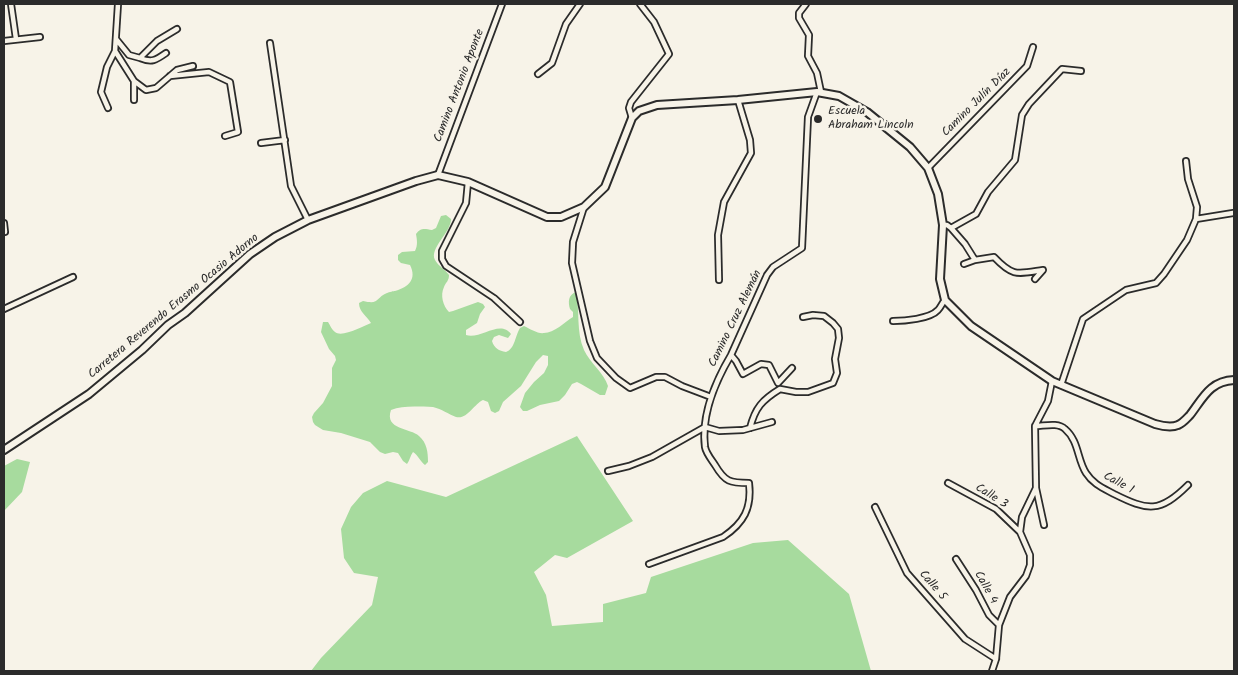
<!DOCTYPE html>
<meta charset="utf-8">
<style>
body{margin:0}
#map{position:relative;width:1238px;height:675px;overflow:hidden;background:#f7f3e8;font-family:Kalam,sans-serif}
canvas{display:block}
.frame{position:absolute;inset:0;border:5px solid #2b2b2b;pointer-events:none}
</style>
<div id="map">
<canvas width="1238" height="675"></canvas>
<div class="frame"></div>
</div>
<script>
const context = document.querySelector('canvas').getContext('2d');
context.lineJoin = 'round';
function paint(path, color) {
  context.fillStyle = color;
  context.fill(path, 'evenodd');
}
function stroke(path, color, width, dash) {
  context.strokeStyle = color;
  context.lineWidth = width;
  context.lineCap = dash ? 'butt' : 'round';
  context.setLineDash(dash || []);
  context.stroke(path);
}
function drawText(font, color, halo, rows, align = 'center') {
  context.font = font + ' Kalam,sans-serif';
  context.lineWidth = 5;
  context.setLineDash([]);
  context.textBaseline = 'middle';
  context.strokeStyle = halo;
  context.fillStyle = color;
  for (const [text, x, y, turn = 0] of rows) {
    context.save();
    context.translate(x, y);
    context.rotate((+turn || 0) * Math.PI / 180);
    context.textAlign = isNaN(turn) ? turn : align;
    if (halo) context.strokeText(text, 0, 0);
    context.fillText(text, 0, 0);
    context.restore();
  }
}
paint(new Path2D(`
 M 446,215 L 451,219 C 451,233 429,248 435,260 C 438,266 445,269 449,275 C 449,281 446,282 444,287 C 440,295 443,306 449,312 L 453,311 L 478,302 L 483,304 L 485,307 L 480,314 L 477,323 L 466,330 L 466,335 C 480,340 500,319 511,334 L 508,338 L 499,335 L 494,337 L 492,341 C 494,348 499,351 506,352 C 515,349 515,336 520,328 L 524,326 C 530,329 538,334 544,333 C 554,333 565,322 573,317 L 573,312 L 570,309 C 568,302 568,295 576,292 C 580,311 576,332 584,350 C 590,363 604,373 608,386 L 605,395 L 600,395 L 581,384 L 577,382 L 572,384 L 565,395 L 559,401 L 540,405 L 527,411 L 523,411 L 520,407 L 525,393 L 534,382 L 544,373 L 548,365 L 548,356 L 543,355 L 536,362 L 521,386 L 503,402 L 499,411 L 495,413 L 491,411 L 488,402 L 483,400 C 474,404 467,420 456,417 C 448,414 442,409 433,407 C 420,407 403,405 391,410 C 384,430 411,428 419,436 C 427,443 428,452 428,462 L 425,465 C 420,461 418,455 413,452 C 410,456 410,460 407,464 L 403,461 L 398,453 L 393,452 L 385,454 L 380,452 L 370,442 L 341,433 L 323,430 L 315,425 L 313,422 L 312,417 L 314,413 L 323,403 L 332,386 L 332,368 L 336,360 L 335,356 L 329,349 L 321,332 L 323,322 L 328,322 C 330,325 332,330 335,332 C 342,338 363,326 371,323 C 367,316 359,312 359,303 L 363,301 C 380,305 375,298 387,293 C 389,292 394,291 395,291 C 409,287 417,279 410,265 L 401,263 L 398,260 L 398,255 L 402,252 L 415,251 C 418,245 417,240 416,234 C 421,227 425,229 432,230 L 436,228 L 441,216 Z
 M 577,436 L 633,521 L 567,558 L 555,555 L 534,572 L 546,595 L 552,626 L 603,622 L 603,604 L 646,593 L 651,577 L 753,543 L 788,540 L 849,594 L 871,671 L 311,671 L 321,658 L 372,605 L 378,577 L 354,573 L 344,558 L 341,529 L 351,507 L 363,493 L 387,481 L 446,497 Z
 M 17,459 L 30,462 L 22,492 L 4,511 L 4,466 Z`), '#a7db9e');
const street = new Path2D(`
 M 11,4 L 16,39
 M 118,4 L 115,51 L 134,81 L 146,90 L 156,88 L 177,70 L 193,66
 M 806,4 L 799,13 L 799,18 L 809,35 L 808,56 L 817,73 L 821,92
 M 116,39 L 129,55 L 140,58 L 157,41 L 177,29
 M 4,41 L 40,37
 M 270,43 L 291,186 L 308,220
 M 140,58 C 152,63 156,60 166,53
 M 538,74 L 552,63 L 566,24 L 580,4
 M 170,76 L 209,72 L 230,82 L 238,132 L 225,136
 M 134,81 L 134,100
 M 108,108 L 101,92 L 107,67 L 115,51
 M 632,118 L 629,108 L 631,102 L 669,54 L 654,22 L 640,4
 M 261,143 L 285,140
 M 928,168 L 1027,66 L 1033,47
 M 438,175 L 502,4
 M 468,182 L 466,203 L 442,251 L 442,259 L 446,266 L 494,298 L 520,322
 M 584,207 L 573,242 L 572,263 L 590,341 L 597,358 L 616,378 L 630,388 L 656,377 L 665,377 L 682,386 L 711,397
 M 1196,219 L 1233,213
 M 4,223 L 5,232
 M 943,225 L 947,225 L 951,228 L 976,214 L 988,192 L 1015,160 L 1022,115 L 1029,104 L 1062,69 L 1081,71
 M 951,228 L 965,244 L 975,260 L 994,257 C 1013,277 1017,274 1043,270 L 1035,279
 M 964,264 L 975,260
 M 719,280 L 718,235 L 724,202 L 751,153 L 750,140 L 738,100
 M 4,309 L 73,277
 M 893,321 C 904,321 930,319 938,310 C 941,307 942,303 945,300
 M 731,355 L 736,361 L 743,374 L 761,364 L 769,365 L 778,383 L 792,368
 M 1061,385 L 1083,319 L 1126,290 L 1156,283 L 1164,274 L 1187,240 L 1196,219 L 1197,207 L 1188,179 L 1186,161
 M 1035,426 C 1044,426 1058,422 1065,429 C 1079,441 1077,459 1086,473 C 1093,484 1103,488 1114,494 C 1148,511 1160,513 1188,485
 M 750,428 C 755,408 762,400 780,389 L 796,392 L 808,392 L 833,383 L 837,373 L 835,359 L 839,338 L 838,329 L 833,323 L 824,316 L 813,315 L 803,317
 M 608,471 L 629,466 L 652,457 L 705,427 L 719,431 L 743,430 L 772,422
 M 948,483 L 996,509 L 1020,532
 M 1036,488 L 1044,525
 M 875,507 L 907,573 L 965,639 L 996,659
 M 956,559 L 976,590 L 989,615 L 999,625
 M 649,564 L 723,537 C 744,523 752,508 749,483 C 730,483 725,482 715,465 C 711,459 706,453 705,447 C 701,415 715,382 731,355 L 767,275 L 773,267 L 802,248 L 808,117 L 817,92
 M 992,671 L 996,659 L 999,625 L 1010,597 L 1026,576 L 1030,565 L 1030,555 L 1020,532 L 1022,517 L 1036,488 L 1035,426 L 1048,401 L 1052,381`);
const secondary = new Path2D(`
 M 4,450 L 89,394 L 142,350 L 168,325 L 185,313 L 250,254 L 275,237 L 308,220 L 416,181 L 438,175 L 468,182 L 547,217 L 561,217 L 584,207 L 605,187 L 632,118 L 639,111 L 657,105 L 738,100 L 817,92 L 839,96 L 867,112 L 910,147 L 928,168 L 938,194 L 943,225 L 940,279 L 945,300 L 971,326 L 1052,381 L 1155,424 C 1162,426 1171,428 1178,425 C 1183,423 1187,418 1190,415 C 1203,398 1210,381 1234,380`);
stroke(street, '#2b2b2b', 8);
stroke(secondary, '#2b2b2b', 10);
stroke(street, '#f7f3e8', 4.5);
stroke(secondary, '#f7f3e8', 6);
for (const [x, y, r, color] of [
 [818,119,5,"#2b2b2b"]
]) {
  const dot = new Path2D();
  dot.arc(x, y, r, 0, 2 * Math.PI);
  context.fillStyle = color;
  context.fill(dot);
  stroke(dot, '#f7f3e8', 2);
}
drawText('12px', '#2b2b2b', '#f7f3e8', [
 ["Camino Antonio Aponte",460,86,-69],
 ["Camino Julín Díaz",977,103,-45],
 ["Carretera Reverendo Erasmo Ocasio Adorno",174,307,-40],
 ["Camino Cruz Alemán",736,319,-64],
 ["Calle 1",1118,484,28],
 ["Calle 3",991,497,32],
 ["Calle 5",932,586,49],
 ["Calle 4",985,588,60]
]);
drawText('12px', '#2b2b2b', '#f7f3e8', [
 ["Escuela",828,112],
 ["Abraham Lincoln",828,126]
], 'left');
</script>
